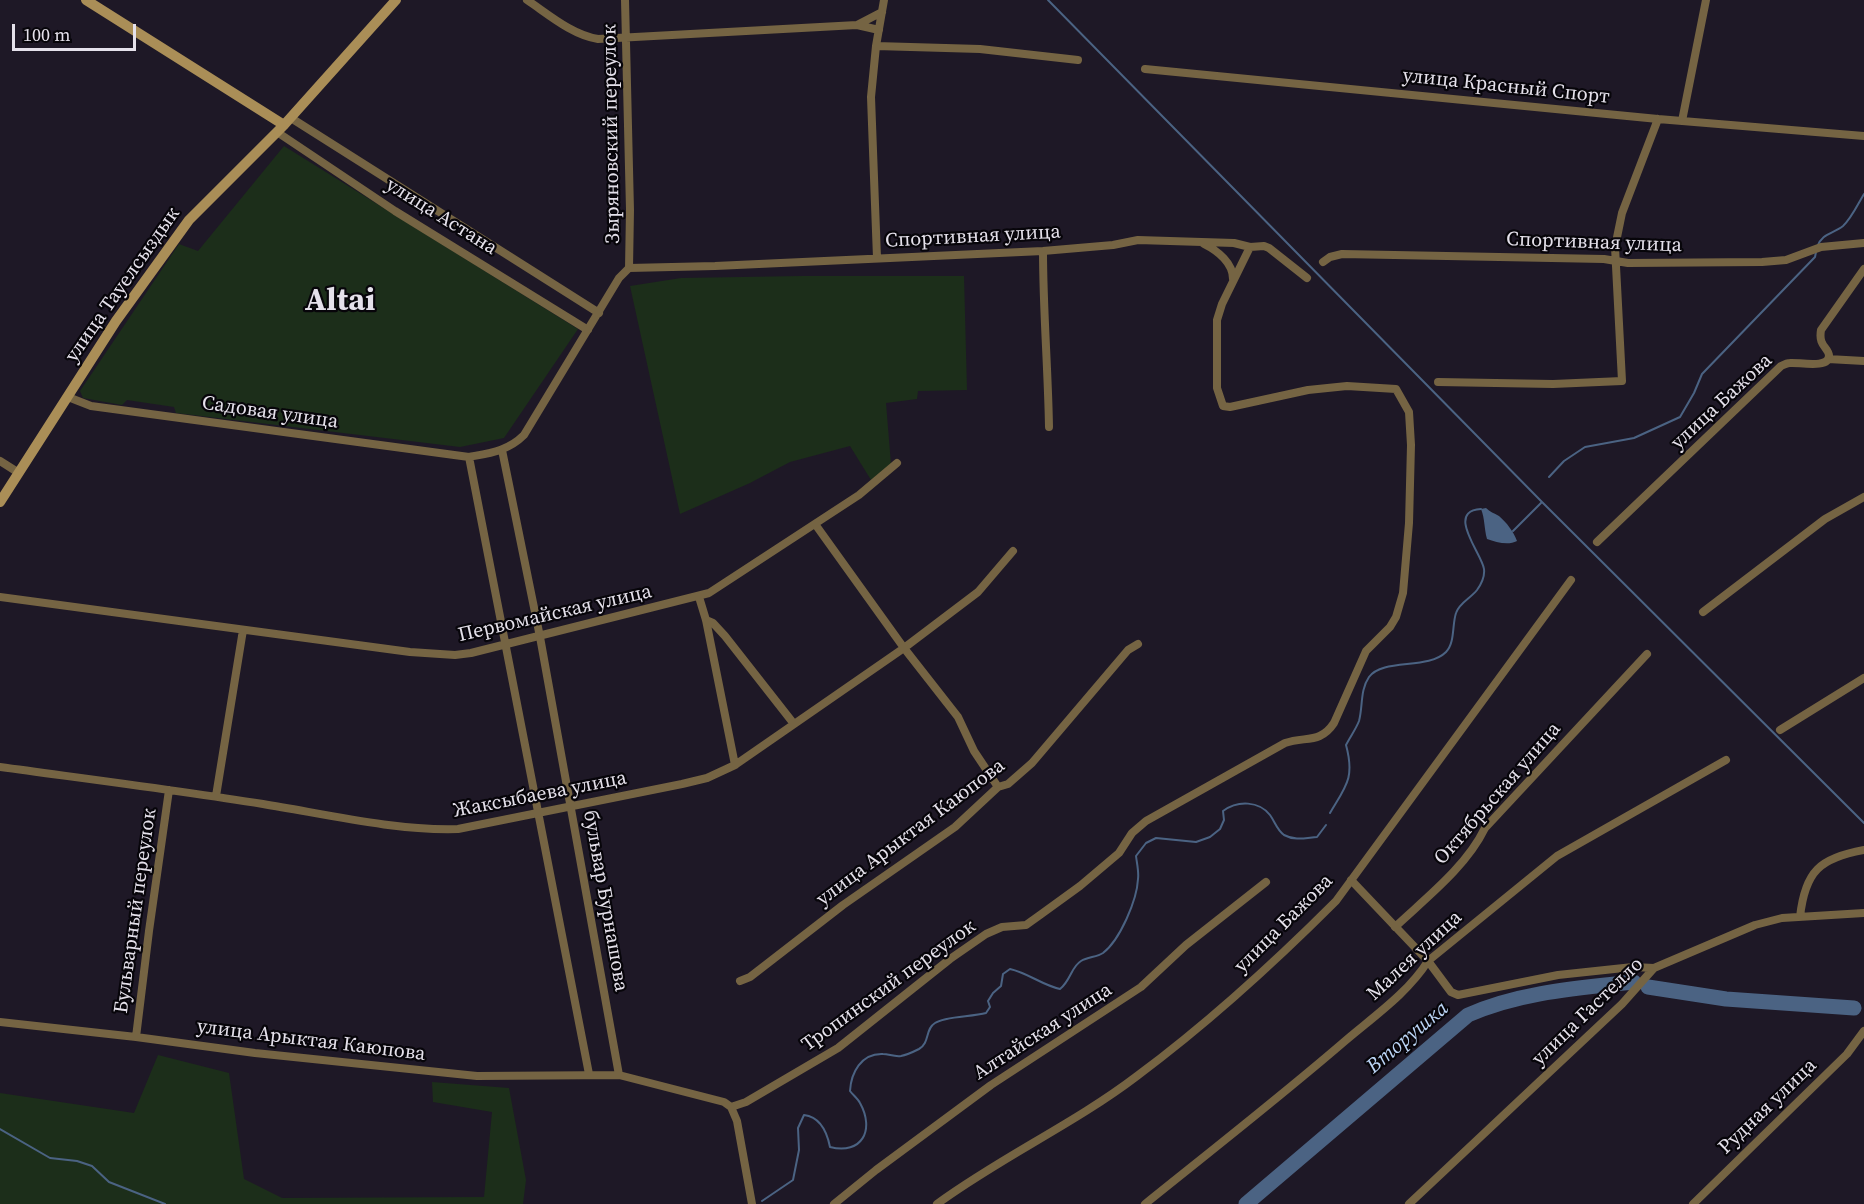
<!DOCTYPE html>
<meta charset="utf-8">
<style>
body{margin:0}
#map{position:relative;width:1864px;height:1204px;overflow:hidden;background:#1e1826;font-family:"Source Serif 4",serif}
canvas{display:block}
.scale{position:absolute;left:12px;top:24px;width:124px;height:27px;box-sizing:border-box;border:3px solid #e5e1eb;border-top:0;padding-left:8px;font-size:18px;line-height:21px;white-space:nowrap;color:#e5e1eb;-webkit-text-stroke:4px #07050a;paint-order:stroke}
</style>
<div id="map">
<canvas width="1864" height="1204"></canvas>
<div class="scale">100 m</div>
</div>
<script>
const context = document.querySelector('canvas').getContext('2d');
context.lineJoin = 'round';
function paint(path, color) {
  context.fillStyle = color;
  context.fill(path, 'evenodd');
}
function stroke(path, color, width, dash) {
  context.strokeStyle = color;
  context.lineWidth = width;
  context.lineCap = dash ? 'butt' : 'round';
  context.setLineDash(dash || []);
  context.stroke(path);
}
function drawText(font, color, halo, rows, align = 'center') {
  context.font = font + ' "Source Serif 4",serif';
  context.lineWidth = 4.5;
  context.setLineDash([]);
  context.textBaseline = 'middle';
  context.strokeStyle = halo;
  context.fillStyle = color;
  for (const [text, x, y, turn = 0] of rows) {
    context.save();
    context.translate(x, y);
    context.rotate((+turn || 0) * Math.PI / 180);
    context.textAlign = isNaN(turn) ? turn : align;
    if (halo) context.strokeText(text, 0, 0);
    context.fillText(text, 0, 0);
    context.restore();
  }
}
paint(new Path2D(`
 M 284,146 L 578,329 L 504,438 L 460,447 L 176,413 L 174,407 L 127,400 L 122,405 L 83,398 L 80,391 L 179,244 L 198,251 Z
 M 802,276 L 964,276 L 967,390 L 918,391 L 917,399 L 886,403 L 891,464 L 871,480 L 850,446 L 790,462 L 750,483 L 680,514 L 630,286 L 681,278 Z
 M 158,1055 L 229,1073 L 244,1179 L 282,1198 L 484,1197 L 492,1112 L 433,1102 L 432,1082 L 509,1088 L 526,1180 L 523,1204 L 0,1204 L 0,1093 L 134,1113 Z`), '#1c2e1a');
paint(new Path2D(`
 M 1486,508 C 1490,512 1494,513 1499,516 C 1507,523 1513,531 1517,541 C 1508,546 1496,542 1487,539 C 1484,528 1485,519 1481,509 Z`), '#4b6383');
stroke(new Path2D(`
 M 1048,0 L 1542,502 L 1864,823
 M 1817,247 C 1822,233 1833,234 1843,226 C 1851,219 1858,204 1864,194
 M 1549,477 L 1564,461 L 1585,447 L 1634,438 L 1680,417 L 1694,393 L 1702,374 L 1815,257 L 1816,252
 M 1513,531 L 1542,502
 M 1330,813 C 1346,786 1355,778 1346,745 C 1350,737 1356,729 1359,721 C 1363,706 1360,690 1369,677 C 1383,658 1428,670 1446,652 C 1455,643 1452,625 1456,613 C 1459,603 1471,598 1477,590 C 1482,583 1485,577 1484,569 C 1482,554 1445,511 1481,509
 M 0,1129 L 50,1158 L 77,1161 L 92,1166 L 109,1182 L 165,1204
 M 762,1201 L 793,1180 L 799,1150 L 798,1128 L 804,1115 C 821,1117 827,1132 830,1147 C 862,1155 875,1130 860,1103 C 858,1099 853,1095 850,1091 C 851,1073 861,1053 883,1054 C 889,1054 894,1057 901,1056 C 907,1055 913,1052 919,1049 C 930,1043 925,1029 935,1023 C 945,1016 972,1017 986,1013 L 990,1007 L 988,1001 L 993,993 L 1001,986 L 1003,974 L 1010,969 C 1028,973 1042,985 1060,989 C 1071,980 1071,967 1081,961 C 1088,957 1097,957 1103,953 C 1120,940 1137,900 1138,879 C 1139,872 1137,864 1136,856 L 1146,843 L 1156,838 L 1196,842 L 1210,837 L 1220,829 L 1224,820 L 1223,811 C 1238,800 1259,801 1270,815 C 1275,822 1277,830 1284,835 C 1295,841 1305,838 1317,837 L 1326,825`), '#4b6383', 2);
stroke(new Path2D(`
 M 1648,987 L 1726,999 L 1854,1008
 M 1246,1204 L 1468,1015 C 1519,992 1579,988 1634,982`), '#4b6383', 15);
stroke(new Path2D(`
 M 527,0 C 548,14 572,35 598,39 L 857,25 L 879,30
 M 625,0 L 630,210 L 629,268
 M 857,25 L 882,12
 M 876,46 L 980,49 L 1078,60
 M 1145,69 L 1658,119 L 1864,136
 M 291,118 L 599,313
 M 1682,121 L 1706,0
 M 277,132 L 395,211 L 588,330
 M 1204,244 C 1218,251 1233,263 1233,279
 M 1043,251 C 1043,310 1048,368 1049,427
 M 877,258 L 871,97 L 876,46 L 884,0
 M 1323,262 L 1330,257 L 1342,254 L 1604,259 L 1628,263 L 1762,262 L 1786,260 L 1821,247 L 1864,243
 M 629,268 L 715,266 L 1043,251 L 1113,245 L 1138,240 L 1234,243 L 1250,247 L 1264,246 L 1269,248 L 1307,278
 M 1828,359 L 1864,361
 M 1438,382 L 1553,384 L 1622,381 L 1615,247 L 1622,213 L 1658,119
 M 68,397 L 91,406 L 469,457 C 490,453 508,451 524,435 L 619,278 L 629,268
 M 502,450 L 540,637 L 619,1075
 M 469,457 L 589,1074
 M 0,461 L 19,473
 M 815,524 L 904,648 L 958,717 L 974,751 L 998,787
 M 1597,542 L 1781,366 C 1783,365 1788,363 1790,363 C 1798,362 1829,369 1829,356 C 1829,347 1818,347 1821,330 L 1864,269
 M 0,597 L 410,652 L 455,655 L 471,653 L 709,593 L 859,495 L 897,463
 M 699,597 L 706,620 L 735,765
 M 1703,612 L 1825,519 L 1864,497
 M 706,620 L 713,623 L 725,636 L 794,724
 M 1780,730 L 1864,678
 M 0,767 C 88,779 176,790 263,804 C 325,814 396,831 458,829 L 682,784 L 707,778 L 735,765 L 904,648 L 978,592 L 1013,551
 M 216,796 L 243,630
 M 1351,880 L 1428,961 L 1451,992 L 1458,995 L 1558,975 L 1633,967 L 1654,968
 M 1800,917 C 1805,871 1820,858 1864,850
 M 1395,927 C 1427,897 1466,867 1485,828 L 1647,654
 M 740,981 L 750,977 L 843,905 L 955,827 L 998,787 L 1008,784 L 1032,763 L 1128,650 L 1138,644
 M 0,1022 L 136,1037 L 255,1053 L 477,1076 L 619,1075 L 724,1102 L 731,1107 L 737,1121 L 752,1204
 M 136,1037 L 149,931 L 169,790
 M 731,1107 L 746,1102 L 838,1048 L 950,959 L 986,934 L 1002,927 L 1026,925 L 1040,915 L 1080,886 L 1119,853 L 1132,833 L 1146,821 L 1285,743 C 1306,736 1320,744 1334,723 L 1366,651 L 1390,627 L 1396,617 L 1403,593 L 1409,523 L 1411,445 L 1409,412 L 1396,389 L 1347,386 L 1308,390 L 1230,407 L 1223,406 L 1217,388 L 1217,320 L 1222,304 L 1250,247
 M 834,1204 L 876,1170 L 991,1085 L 1141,987 L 1186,945 L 1266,882
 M 937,1204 C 1001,1157 1074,1124 1137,1076 C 1207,1024 1274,963 1336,901 L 1571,580
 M 1145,1204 C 1212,1150 1280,1097 1345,1041 C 1373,1017 1408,993 1428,961 L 1557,856 L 1726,760
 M 1409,1204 L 1622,1004 L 1654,968 L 1755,925 L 1782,918 L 1864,913
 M 1693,1204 L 1847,1054 L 1864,1031`), '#756443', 8);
stroke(new Path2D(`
 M 86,0 L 284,125
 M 0,502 L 116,321 L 189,220 L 284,125 L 396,0`), '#aa8e57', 10);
drawText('20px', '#e5e1eb', '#07050a', [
 ["улица Красный Спорт",1506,87,6],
 ["Зыряновский переулок",612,134,-91],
 ["улица Астана",441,217,32],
 ["Спортивная улица",973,237,-3],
 ["Спортивная улица",1594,243,2],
 ["улица Тауелсыздык",123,285,-55],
 ["улица Бажова",1722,402,-43],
 ["Садовая улица",270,413,8],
 ["Первомайская улица",555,614,-13],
 ["Октябрьская улица",1498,794,-49],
 ["Жаксыбаева улица",540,795,-11],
 ["улица Арыктая Каюпова",911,833,-37],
 ["бульвар Бурнашова",605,901,80],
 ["Бульварный переулок",136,911,-82],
 ["улица Бажова",1284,924,-45],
 ["Малея улица",1415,956,-43],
 ["Тропинский переулок",889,986,-36],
 ["улица Гастелло",1588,1012,-44],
 ["Алтайская улица",1043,1032,-33],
 ["улица Арыктая Каюпова",311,1041,7],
 ["Рудная улица",1768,1107,-44]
]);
drawText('italic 21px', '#bbd4f5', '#07050a', [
 ["Вторушка",1408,1038,-40]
]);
drawText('bold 32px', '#e5e1eb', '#07050a', [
 ["Altai",340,302]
]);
</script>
